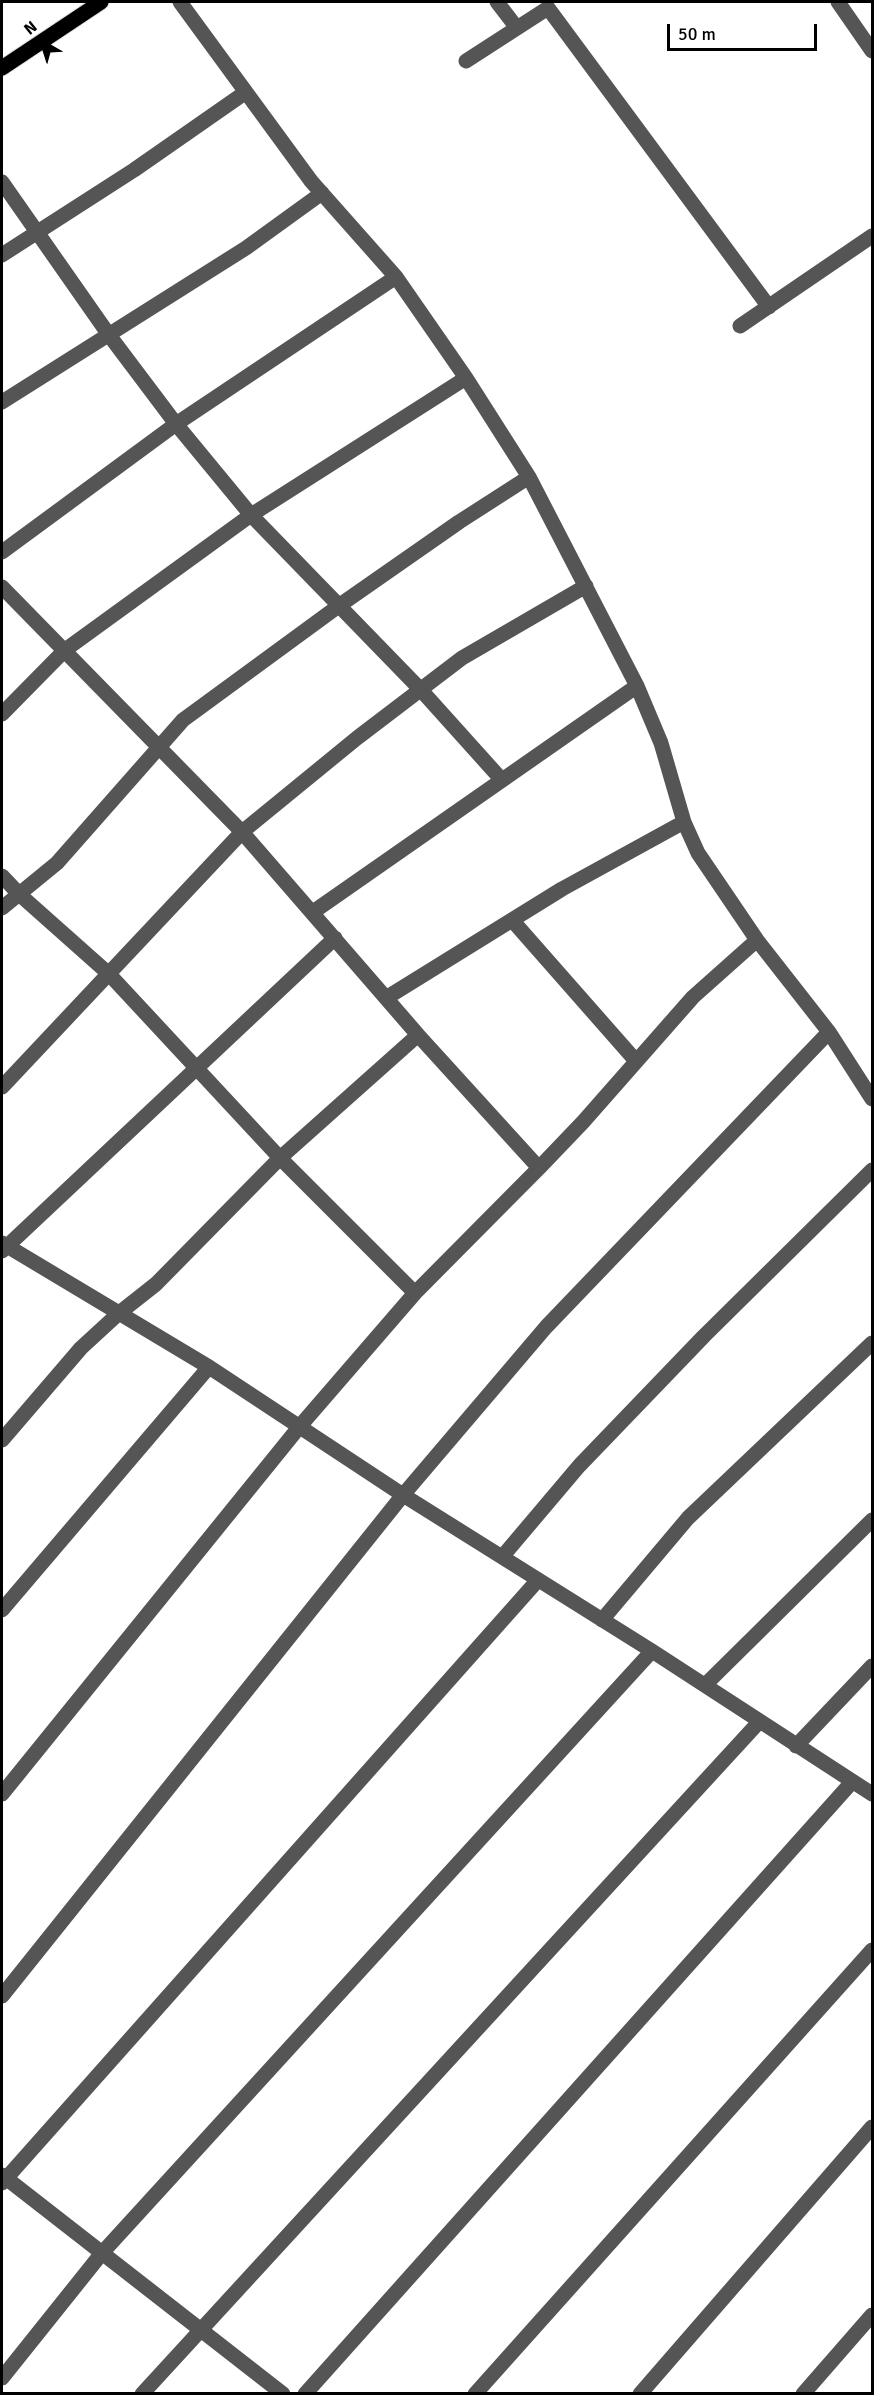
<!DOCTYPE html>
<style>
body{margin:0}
#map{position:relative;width:874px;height:2395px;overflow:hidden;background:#fff;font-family:Signika,sans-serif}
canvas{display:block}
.frame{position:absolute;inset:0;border:3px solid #000;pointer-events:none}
.north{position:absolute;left:12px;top:12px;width:60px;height:60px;-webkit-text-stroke:4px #fff;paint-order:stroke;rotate:321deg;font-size:16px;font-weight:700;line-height:24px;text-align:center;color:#000}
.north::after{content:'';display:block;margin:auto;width:21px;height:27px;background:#000;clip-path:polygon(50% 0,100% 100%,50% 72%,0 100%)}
.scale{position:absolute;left:667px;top:24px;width:150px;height:27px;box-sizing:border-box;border:3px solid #000;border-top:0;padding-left:8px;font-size:18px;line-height:21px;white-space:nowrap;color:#000;-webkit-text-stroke:4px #fff;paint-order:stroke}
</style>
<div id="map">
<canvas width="874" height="2395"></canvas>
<div class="frame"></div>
<div class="north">N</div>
<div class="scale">50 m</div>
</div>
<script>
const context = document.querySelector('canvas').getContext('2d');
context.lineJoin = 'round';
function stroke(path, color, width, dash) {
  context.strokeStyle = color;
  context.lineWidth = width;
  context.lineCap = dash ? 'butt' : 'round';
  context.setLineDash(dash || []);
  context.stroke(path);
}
const major = new Path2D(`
 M 2,68 L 101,2`);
stroke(major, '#dbdbdb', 17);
stroke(new Path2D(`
 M 180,2 L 311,181 L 396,277 L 466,378 L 529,477 L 637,686 L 661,743 L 684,822 L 698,853 L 757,940 L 829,1032 L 872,1099
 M 497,2 L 517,28
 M 838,2 L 872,51
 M 466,61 L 548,8 L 769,307
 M 2,182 L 109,335 L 176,424 L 251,515 L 421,690 L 501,779
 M 2,255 L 134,170 L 246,92
 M 740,326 L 872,236
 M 2,402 L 246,248 L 322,193
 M 2,552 L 176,424 L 396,277
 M 2,587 L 242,832 L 418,1035 L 539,1168 L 415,1293 L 300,1426 L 2,1794
 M 2,714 L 65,650 L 251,515 L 466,378
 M 2,876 L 19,894 L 109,974 L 280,1158 L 415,1293
 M 2,908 L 57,863 L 183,720 L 340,605 L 459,522 L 529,477
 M 313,912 L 637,686
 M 512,920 L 636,1061
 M 386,998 L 562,889 L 684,822
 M 2,1087 L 242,832 L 357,738 L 462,658 L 586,586
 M 539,1168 L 583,1122 L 693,997 L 757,940
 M 2,1243 L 209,1367 L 403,1495 L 652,1651 L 872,1794
 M 2,1251 L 335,938
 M 2,1440 L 81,1348 L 118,1314 L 156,1284 L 280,1158 L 418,1035
 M 502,1557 L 579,1466 L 704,1336 L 872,1170
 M 2,1610 L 209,1367
 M 602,1620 L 688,1518 L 872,1343
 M 705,1685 L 872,1520
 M 796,1746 L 872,1666
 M 2,1996 L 403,1495 L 546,1327 L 829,1032
 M 2,2175 L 283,2394
 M 2,2183 L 538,1580
 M 2,2378 L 102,2253 L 652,1651
 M 142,2394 L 759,1722
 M 305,2394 L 852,1782
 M 475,2394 L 872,1950
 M 640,2394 L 872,2127
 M 803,2394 L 872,2315`), '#555', 15);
stroke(major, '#000', 15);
</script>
